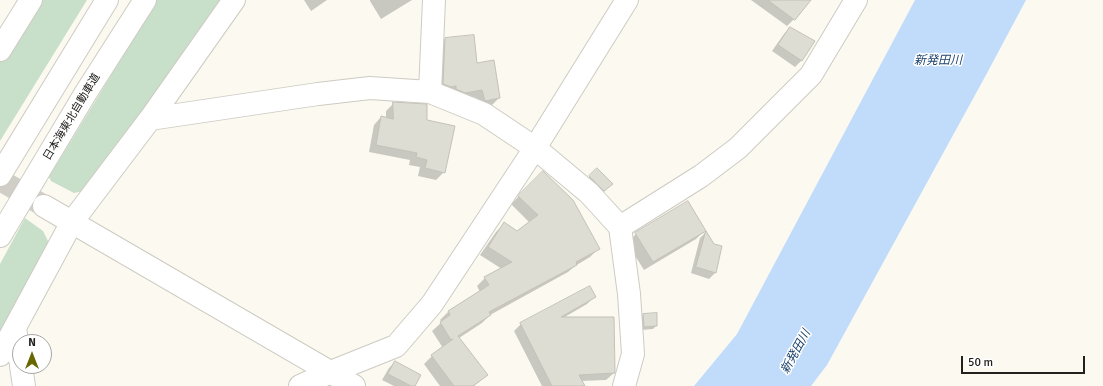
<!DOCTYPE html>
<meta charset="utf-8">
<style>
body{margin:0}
#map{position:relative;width:1103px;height:386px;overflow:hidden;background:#fbf9f0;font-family:Signika,sans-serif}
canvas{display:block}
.north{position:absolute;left:12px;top:334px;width:40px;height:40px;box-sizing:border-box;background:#fff;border:1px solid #a7a6a5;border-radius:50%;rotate:0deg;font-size:11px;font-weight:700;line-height:16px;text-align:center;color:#22211e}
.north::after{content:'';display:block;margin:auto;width:14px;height:18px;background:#686700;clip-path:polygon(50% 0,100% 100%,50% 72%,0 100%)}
.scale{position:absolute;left:961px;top:356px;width:124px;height:18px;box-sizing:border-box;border:2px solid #22211e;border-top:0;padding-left:5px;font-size:12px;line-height:14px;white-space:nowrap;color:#22211e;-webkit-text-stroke:3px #fff;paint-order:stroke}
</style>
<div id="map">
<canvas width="1103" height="386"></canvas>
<div class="north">N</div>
<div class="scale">50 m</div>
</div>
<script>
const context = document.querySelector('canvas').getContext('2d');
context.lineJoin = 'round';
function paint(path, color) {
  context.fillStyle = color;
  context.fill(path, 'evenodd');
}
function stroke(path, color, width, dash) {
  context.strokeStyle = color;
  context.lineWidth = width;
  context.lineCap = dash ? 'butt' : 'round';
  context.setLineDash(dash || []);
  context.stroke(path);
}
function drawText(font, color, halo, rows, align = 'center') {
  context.font = font + ' Signika,"Noto Sans JP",sans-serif';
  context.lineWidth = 3;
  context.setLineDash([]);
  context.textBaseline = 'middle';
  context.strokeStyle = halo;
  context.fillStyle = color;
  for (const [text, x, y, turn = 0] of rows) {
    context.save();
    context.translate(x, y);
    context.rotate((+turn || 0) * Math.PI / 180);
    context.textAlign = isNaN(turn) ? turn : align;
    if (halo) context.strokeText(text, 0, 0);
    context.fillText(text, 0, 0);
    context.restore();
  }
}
paint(new Path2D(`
 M 33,0 L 87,0 L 0,141 L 0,54 Z
 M 157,0 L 226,0 L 87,190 L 74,193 L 51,181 L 49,177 Z
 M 25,218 L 43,231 L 49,243 L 0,341 L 0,264 Z`), '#c8dfc9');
paint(new Path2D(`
 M 915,0 L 1026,0 L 986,75 L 827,365 L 811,386 L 694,386 L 737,334 Z`), '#c1dcfb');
paint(new Path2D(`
 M 304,0 L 327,0 L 311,11 Z
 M 370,0 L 412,0 L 381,19 L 370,1 Z
 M 751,0 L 801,0 L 794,19 L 787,26 Z
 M 790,28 L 813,41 L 801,61 L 795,67 L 772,51 L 784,34 Z
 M 445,39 L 499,98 L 491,106 L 477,108 L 475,97 L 456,100 L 435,92 L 437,47 Z
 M 394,103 L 426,121 L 444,172 L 436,180 L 418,176 L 420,167 L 409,165 L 410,160 L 369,152 L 374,125 L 381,117 L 386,118 L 386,111 Z
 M 597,170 L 606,190 L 598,197 L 583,183 Z
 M 543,173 L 598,249 L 590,257 L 575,266 L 568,272 L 490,315 L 482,323 L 459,338 L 487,375 L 474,386 L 440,386 L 424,364 L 432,356 L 443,348 L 432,331 L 442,322 L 440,320 L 448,312 L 480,292 L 477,286 L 485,278 L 502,269 L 480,255 L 496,232 L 504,224 L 517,233 L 530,223 L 511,204 Z
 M 705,230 L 696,239 L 644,270 L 627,243 L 636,234 Z
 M 706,232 L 714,245 L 721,247 L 715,273 L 709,279 L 691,273 L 700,238 Z
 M 594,297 L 587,304 L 563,318 L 614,373 L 606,380 L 581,381 L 584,386 L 542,386 L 514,331 L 521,324 Z
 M 643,315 L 656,326 L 653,329 L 641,330 L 640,318 Z
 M 395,362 L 414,386 L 394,386 L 382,380 L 389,368 Z`), '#0003');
const building = new Path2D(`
 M 768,0 L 811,0 L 795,20 Z
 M 790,27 L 815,41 L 802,61 L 778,45 Z
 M 474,35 L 477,63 L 494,60 L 500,98 L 485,101 L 482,90 L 465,93 L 456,89 L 456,86 L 451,87 L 443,84 L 445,38 Z
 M 393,102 L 427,104 L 427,120 L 455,126 L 445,173 L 425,168 L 427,160 L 416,157 L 417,153 L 376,145 L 381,116 L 393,119 Z
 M 597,168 L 613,184 L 604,191 L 589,176 Z
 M 543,171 L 573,200 L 600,249 L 576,262 L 577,265 L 489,312 L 491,315 L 458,336 L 488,375 L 473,386 L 454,386 L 431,355 L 453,339 L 451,340 L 440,322 L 450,315 L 448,311 L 489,285 L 484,277 L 512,262 L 488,247 L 504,222 L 517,231 L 538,215 L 518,196 Z
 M 688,201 L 706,231 L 653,262 L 635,233 Z
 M 706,231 L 714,244 L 722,246 L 716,273 L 696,267 Z
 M 590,286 L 596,297 L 561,317 L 614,317 L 615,373 L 579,375 L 585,386 L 552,386 L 520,323 Z
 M 657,313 L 657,326 L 644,327 L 643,314 Z
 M 395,361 L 421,375 L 415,386 L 411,386 L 388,374 Z`);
paint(building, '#deddd3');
stroke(building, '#c3c1b8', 1);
stroke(new Path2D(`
 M 0,180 L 41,204`), '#d0cec6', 22, [22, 11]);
const minor = new Path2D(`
 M 0,50 L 31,0
 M 430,92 L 434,0
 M 150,119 L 318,94 L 370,88 L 430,92 L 484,114 L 535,148 L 589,193 L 620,227 L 629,294 L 633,354 L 624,386
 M 44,206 L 354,386
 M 620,227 L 701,176 L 738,148 L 811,75 L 856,0
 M 15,328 L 20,360
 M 0,355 L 72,222 L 150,119 L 234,0
 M 21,366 L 24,386
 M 300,386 L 331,372 L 396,346 L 432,304 L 535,148 L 627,0`);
const highway = new Path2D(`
 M 0,175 L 107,0
 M 0,236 L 85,94 L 145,0`);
stroke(minor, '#cdcbc2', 24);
stroke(highway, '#cdcbc2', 24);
stroke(minor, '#fff', 22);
stroke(highway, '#fff', 22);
drawText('11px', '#22211e', '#fff', [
 ["日本海東北自動車道",72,117,-59]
]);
drawText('italic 12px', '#20466f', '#fff', [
 ["新発田川",938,61],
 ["新発田川",796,352,-61]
]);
</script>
